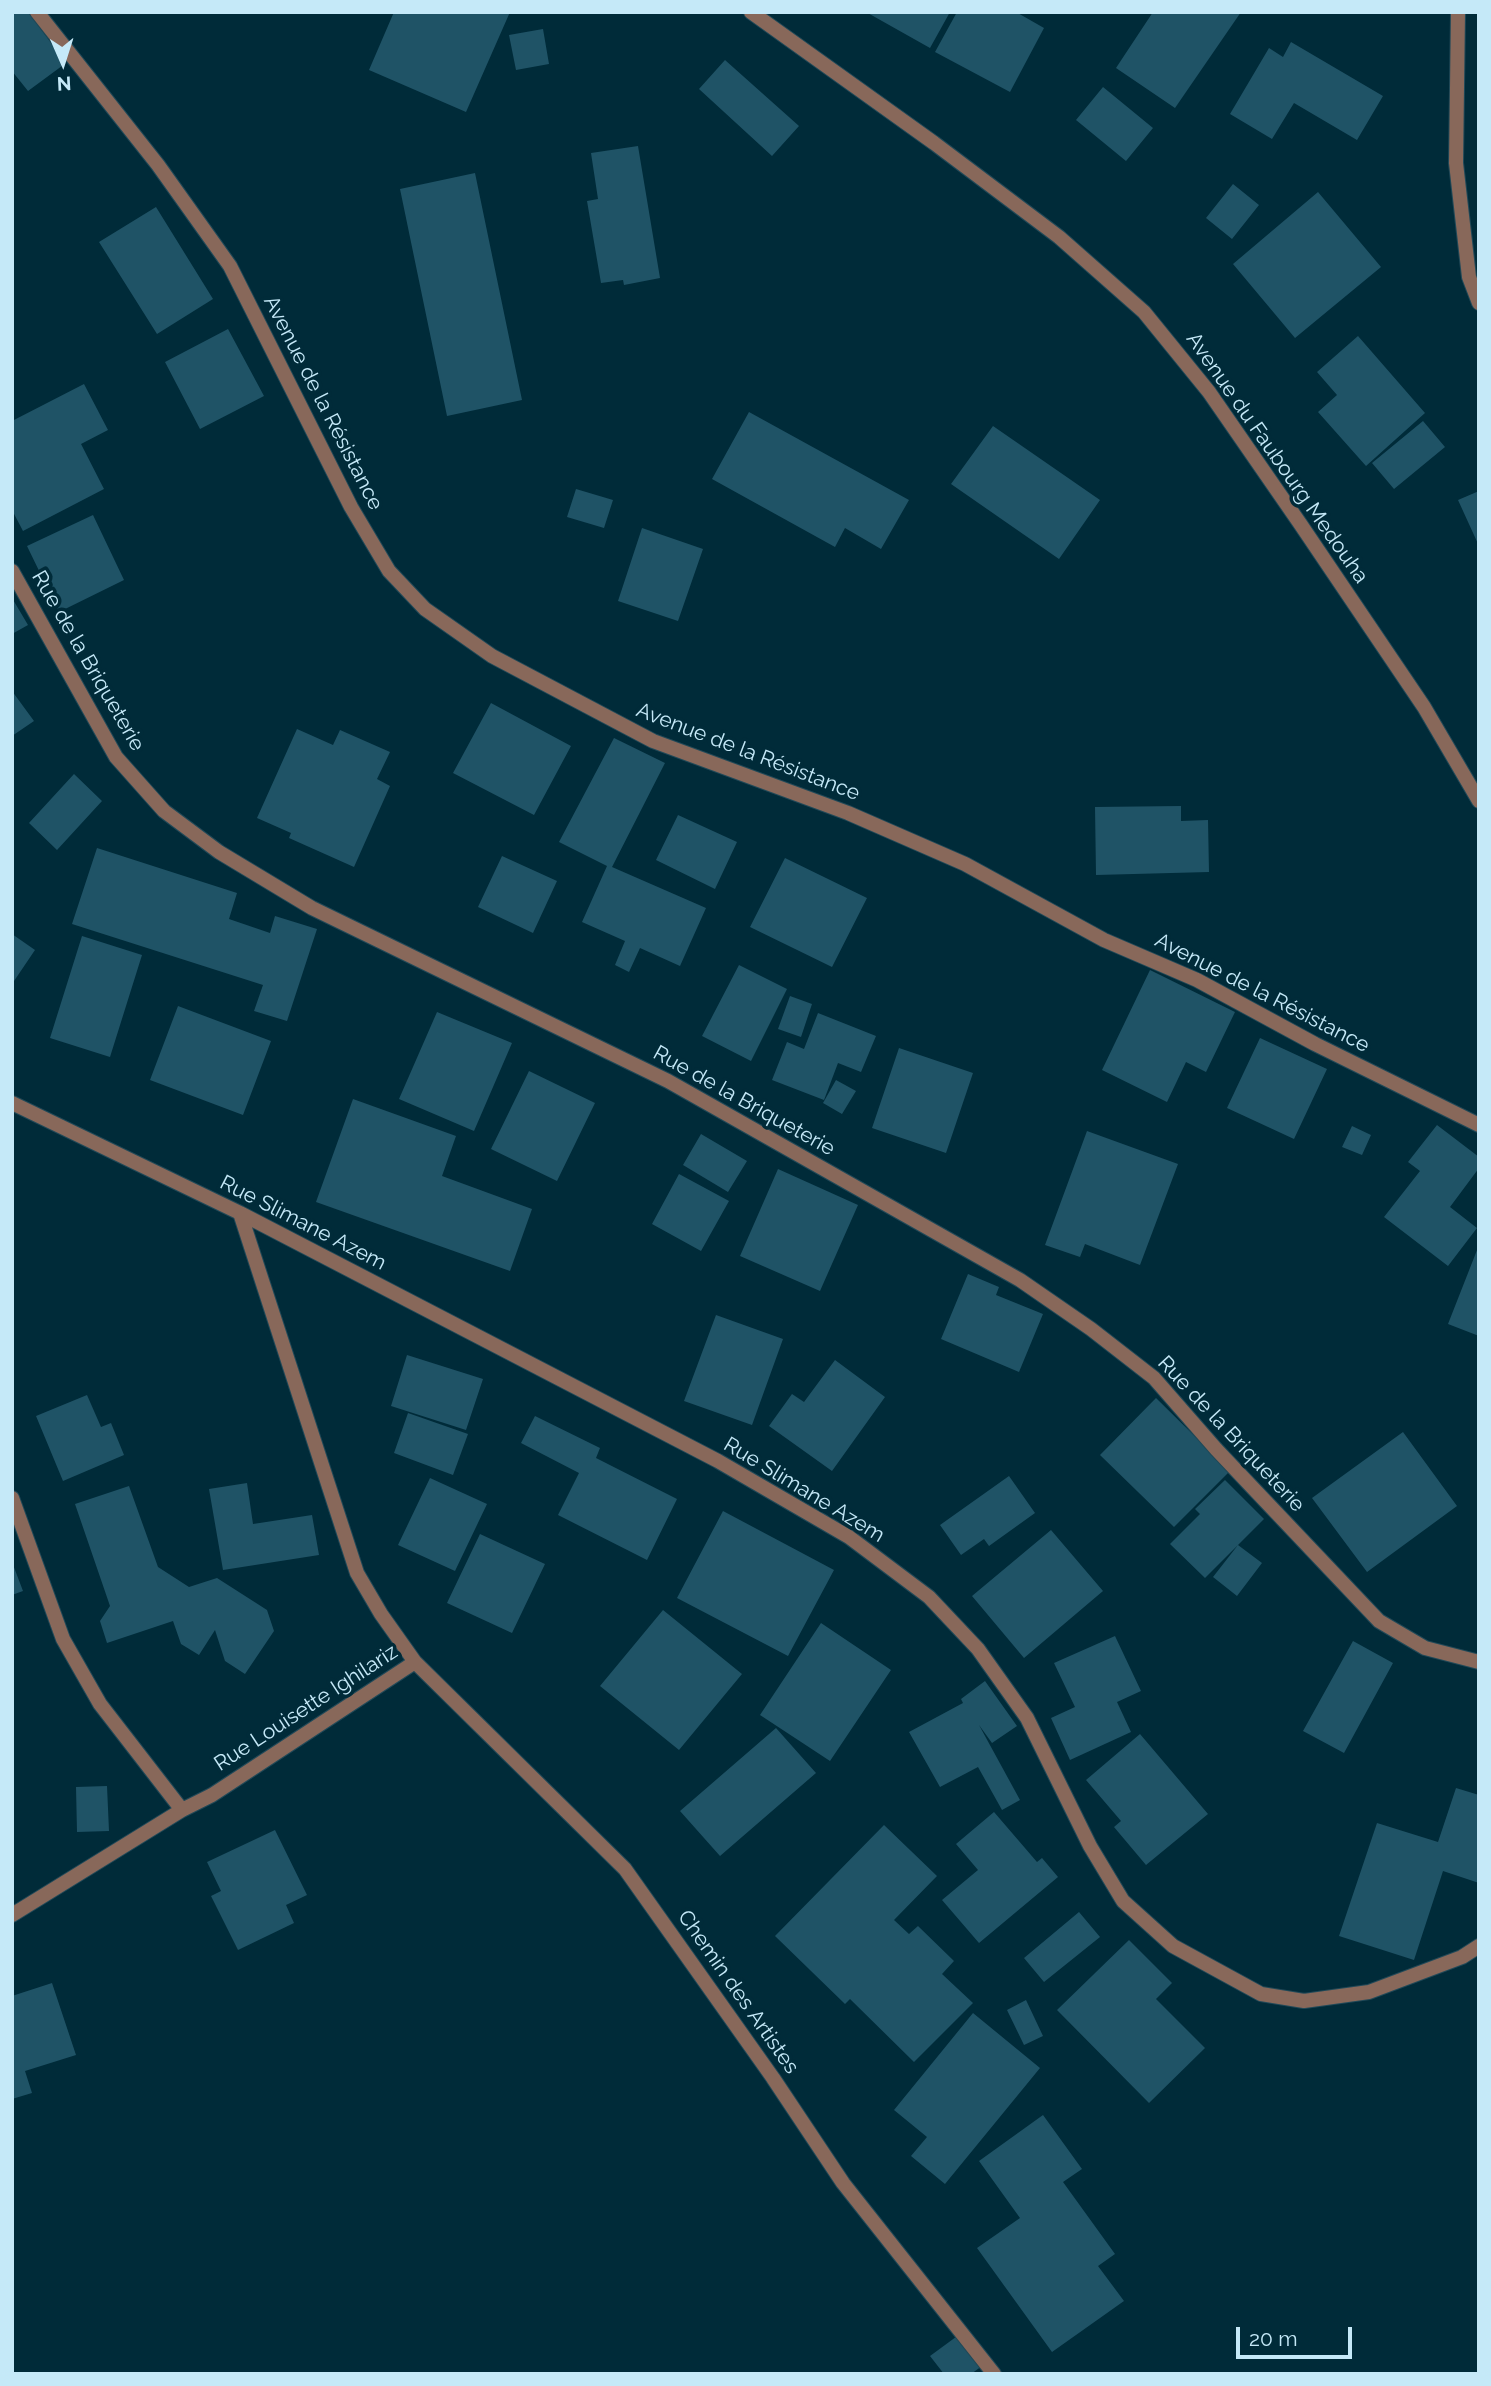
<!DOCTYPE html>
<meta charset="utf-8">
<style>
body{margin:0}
#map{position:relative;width:1491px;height:2386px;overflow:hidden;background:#002b39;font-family:Raleway,sans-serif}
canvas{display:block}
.frame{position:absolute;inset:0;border:14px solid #c5e9f8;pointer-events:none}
.north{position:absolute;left:28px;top:28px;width:70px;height:70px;-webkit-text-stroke:5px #002b39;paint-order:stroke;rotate:177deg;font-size:19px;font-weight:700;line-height:28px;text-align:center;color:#c5e9f8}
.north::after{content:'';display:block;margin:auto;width:24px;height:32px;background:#c5e9f8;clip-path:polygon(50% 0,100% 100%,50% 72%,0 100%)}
.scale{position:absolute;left:1236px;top:2327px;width:116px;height:32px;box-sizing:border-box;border:4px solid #c5e9f8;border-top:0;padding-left:9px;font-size:21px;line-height:24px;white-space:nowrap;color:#c5e9f8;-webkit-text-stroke:5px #002b39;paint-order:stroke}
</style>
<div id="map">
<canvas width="1491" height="2386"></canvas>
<div class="frame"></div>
<div class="north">N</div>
<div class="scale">20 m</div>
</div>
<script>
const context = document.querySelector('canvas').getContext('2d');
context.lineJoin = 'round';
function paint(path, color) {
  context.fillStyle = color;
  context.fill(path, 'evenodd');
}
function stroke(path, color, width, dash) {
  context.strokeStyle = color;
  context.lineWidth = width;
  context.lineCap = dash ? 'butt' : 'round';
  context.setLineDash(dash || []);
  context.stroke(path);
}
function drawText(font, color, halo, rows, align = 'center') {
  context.font = font + ' Raleway,sans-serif';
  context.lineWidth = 7;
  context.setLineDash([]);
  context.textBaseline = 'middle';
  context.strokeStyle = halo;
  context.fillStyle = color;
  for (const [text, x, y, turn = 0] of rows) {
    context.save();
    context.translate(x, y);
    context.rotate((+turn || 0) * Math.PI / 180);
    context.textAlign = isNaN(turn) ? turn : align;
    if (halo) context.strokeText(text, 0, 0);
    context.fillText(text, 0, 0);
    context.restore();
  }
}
paint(new Path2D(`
 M 12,12 L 28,12 L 66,63 L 28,91 L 12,71 Z
 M 394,12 L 510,12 L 466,112 L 369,70 Z
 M 866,12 L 950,12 L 930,48 Z
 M 957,12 L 1016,12 L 1044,28 L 1010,92 L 935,52 Z
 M 1153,12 L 1241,12 L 1175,108 L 1116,68 Z
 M 543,29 L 549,64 L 516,70 L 509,35 Z
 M 1291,42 L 1383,96 L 1357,140 L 1294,103 L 1272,139 L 1230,114 L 1269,48 L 1283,57 Z
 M 725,60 L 799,126 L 772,156 L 699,89 Z
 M 1103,87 L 1153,128 L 1126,161 L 1076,120 Z
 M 638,146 L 660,278 L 624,285 L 623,280 L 601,283 L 587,201 L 598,199 L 591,153 Z
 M 475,173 L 522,400 L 447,416 L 400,189 Z
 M 1233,184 L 1259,205 L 1232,239 L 1206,218 Z
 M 1318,192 L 1381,267 L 1295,338 L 1233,264 Z
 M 156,207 L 213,299 L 157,334 L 99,242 Z
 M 228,329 L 264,396 L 200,429 L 165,362 Z
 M 1358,336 L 1425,413 L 1366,466 L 1318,412 L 1337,395 L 1317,372 Z
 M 84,384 L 108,430 L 81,444 L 104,489 L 23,531 L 12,510 L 12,421 Z
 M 749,412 L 909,500 L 881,549 L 845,528 L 835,547 L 712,479 Z
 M 1423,421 L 1445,447 L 1394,489 L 1372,463 Z
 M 993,426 L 1100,500 L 1059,559 L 951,484 Z
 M 576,489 L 613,500 L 604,528 L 567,517 Z
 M 1479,491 L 1479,546 L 1458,500 Z
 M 93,515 L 124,580 L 59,612 L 27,546 Z
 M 642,528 L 703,549 L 678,621 L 618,601 Z
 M 12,598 L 28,625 L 12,634 Z
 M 12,691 L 34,721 L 12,736 Z
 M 491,703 L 571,746 L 534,815 L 453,773 Z
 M 297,729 L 333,745 L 340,730 L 390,752 L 377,779 L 390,786 L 354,867 L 289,838 L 291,833 L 257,818 Z
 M 614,738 L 665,763 L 612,867 L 706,908 L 680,966 L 640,948 L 629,972 L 615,965 L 625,941 L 582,922 L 607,866 L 559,842 Z
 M 74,774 L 102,801 L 57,850 L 29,823 Z
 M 1181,806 L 1181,821 L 1208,820 L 1209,872 L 1096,875 L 1095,807 Z
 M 678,815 L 737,842 L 715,889 L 656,860 Z
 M 97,848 L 237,893 L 229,919 L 270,933 L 275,916 L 317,929 L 287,1021 L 254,1011 L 263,985 L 72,924 Z
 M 502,856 L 557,881 L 533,933 L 478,907 Z
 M 785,858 L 867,898 L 832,967 L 750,927 Z
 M 12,934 L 35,950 L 12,984 Z
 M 82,936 L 142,955 L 110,1057 L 50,1038 Z
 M 739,965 L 787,989 L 751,1061 L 702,1036 Z
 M 1150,970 L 1235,1012 L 1206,1072 L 1186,1062 L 1167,1102 L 1102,1070 Z
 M 790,996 L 812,1004 L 801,1037 L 778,1029 Z
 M 178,1006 L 271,1041 L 243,1115 L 150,1080 Z
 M 437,1012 L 512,1043 L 474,1131 L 399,1099 Z
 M 818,1013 L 876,1036 L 861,1072 L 838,1063 L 824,1100 L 772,1080 L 787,1042 L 804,1049 Z
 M 1260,1038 L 1327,1069 L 1294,1139 L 1227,1108 Z
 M 899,1048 L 973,1073 L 946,1153 L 872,1128 Z
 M 529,1071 L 595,1103 L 557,1181 L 491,1149 Z
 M 836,1080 L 856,1091 L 842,1114 L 823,1103 Z
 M 353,1099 L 456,1136 L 442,1176 L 532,1209 L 510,1271 L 316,1202 Z
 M 1437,1125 L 1479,1157 L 1479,1168 L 1450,1207 L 1477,1228 L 1448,1266 L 1384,1217 L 1420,1171 L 1408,1162 Z
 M 1352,1126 L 1371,1135 L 1362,1155 L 1342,1147 Z
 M 1087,1131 L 1178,1164 L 1140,1265 L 1085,1244 L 1080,1257 L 1045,1245 Z
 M 701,1134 L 747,1161 L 728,1192 L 683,1165 Z
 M 778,1169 L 858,1205 L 820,1291 L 740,1256 Z
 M 679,1174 L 729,1201 L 701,1251 L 652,1224 Z
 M 1479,1245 L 1479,1336 L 1448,1324 Z
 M 968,1274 L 999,1287 L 996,1295 L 1043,1314 L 1019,1372 L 941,1339 Z
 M 716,1315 L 783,1339 L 752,1425 L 684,1401 Z
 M 407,1355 L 483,1379 L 466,1430 L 391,1406 Z
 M 835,1360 L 885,1397 L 832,1471 L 769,1426 L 792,1394 L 804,1402 Z
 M 87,1395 L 101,1427 L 111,1423 L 124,1455 L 63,1481 L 36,1416 Z
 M 1156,1398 L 1230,1471 L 1174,1527 L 1100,1455 Z
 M 408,1413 L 468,1434 L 453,1475 L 394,1453 Z
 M 535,1416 L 600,1448 L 596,1458 L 677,1499 L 647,1560 L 558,1515 L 579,1473 L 521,1443 Z
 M 1403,1432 L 1457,1506 L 1367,1572 L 1312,1498 Z
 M 1009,1476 L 1035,1513 L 989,1546 L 984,1539 L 961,1555 L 940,1525 Z
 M 430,1478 L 487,1504 L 455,1571 L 398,1545 Z
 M 1225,1480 L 1264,1519 L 1238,1545 L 1262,1563 L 1237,1596 L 1213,1577 L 1238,1545 L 1205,1578 L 1170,1544 L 1200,1514 L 1195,1509 Z
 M 247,1483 L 253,1524 L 312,1515 L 319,1555 L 223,1570 L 209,1489 Z
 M 129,1486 L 158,1567 L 189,1587 L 217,1578 L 267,1610 L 274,1631 L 245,1674 L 225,1661 L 215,1630 L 199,1655 L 181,1644 L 173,1621 L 107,1643 L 100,1621 L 110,1606 L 75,1504 Z
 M 723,1511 L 834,1570 L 788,1656 L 677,1598 Z
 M 1051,1530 L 1103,1591 L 1024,1658 L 972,1596 Z
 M 480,1534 L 545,1564 L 512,1633 L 447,1603 Z
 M 12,1562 L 23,1591 L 12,1595 Z
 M 663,1610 L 742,1674 L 679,1750 L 600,1686 Z
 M 821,1623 L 891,1670 L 830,1761 L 760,1715 Z
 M 1115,1636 L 1141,1691 L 1117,1702 L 1131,1732 L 1070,1760 L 1051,1718 L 1075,1707 L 1054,1663 Z
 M 1353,1641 L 1393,1663 L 1344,1753 L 1303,1731 Z
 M 985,1681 L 1017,1726 L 992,1743 L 979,1725 L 1020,1800 L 1002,1810 L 978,1767 L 940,1787 L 909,1732 L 963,1703 L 961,1699 Z
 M 776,1728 L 816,1773 L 720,1856 L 680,1811 Z
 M 1140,1734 L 1208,1814 L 1146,1865 L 1114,1827 L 1121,1821 L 1086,1780 Z
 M 107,1786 L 109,1831 L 77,1832 L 76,1787 Z
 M 1456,1788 L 1479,1795 L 1479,1883 L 1443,1871 L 1414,1960 L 1339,1936 L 1377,1823 L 1438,1842 Z
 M 994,1812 L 1037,1862 L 1042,1858 L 1058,1877 L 979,1943 L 942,1900 L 978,1870 L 956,1844 Z
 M 884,1825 L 937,1876 L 894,1920 L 909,1934 L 918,1926 L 954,1961 L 942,1974 L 973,2003 L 914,2062 L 850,1999 L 845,2004 L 775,1936 Z
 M 275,1830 L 307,1895 L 286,1905 L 294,1923 L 238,1950 L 211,1896 L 221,1891 L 207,1862 Z
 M 1079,1912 L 1100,1937 L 1044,1982 L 1024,1958 Z
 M 1129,1940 L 1172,1983 L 1156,1999 L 1205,2048 L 1149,2103 L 1057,2010 Z
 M 52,1983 L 76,2055 L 25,2071 L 32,2093 L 12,2099 L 12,1996 Z
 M 1026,2000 L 1043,2036 L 1024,2045 L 1007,2010 Z
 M 973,2013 L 1040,2068 L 945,2184 L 911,2156 L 927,2137 L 894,2110 Z
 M 1043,2115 L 1082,2169 L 1063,2182 L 1115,2254 L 1098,2266 L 1124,2301 L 1052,2352 L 977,2248 L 1020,2218 L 979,2161 Z
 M 960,2334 L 982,2366 L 971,2374 L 944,2374 L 930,2356 Z`), '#1f5366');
const minor = new Path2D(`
 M 37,12 L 158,165 L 230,266 L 351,507 L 389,571 L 425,609 L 492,656 L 653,741 L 848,813 L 965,864 L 1104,940 L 1197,980 L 1315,1044 L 1479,1125
 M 751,12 L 934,143 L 1059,237 L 1144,312 L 1209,392 L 1301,525 L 1424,707 L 1479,801
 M 1458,12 L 1456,163 L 1469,277 L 1479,303
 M 12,571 L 116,757 L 164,811 L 219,852 L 312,908 L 668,1081 L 1020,1280 L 1091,1329 L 1154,1378 L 1216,1449 L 1379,1621 L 1425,1648 L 1479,1662
 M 12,1103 L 240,1213 L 718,1461 L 849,1537 L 929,1597 L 978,1649 L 1027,1718 L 1090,1846 L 1123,1901 L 1173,1946 L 1261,1994 L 1304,2001 L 1369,1992 L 1462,1957 L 1479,1946
 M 12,1498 L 63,1639 L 100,1704 L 182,1810 L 212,1795 L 415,1662 L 381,1614 L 357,1573 L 240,1213
 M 415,1662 L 625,1869 L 773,2078 L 843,2183 L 994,2374
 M 12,1915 L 182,1810`);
stroke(minor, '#204958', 16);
stroke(minor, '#88685a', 14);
drawText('21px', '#c5e9f8', '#002b39', [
 ["Avenue de la Résistance",323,403,63],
 ["Avenue du Faubourg Medouha",1277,458,55],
 ["Rue de la Briqueterie",88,661,60],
 ["Avenue de la Résistance",748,752,21],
 ["Avenue de la Résistance",1262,993,27],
 ["Rue de la Briqueterie",744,1101,29],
 ["Rue Slimane Azem",303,1223,27],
 ["Rue de la Briqueterie",1231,1434,47],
 ["Rue Slimane Azem",804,1490,31],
 ["Rue Louisette Ighilariz",306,1708,-33],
 ["Chemin des Artistes",738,1992,55]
]);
</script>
